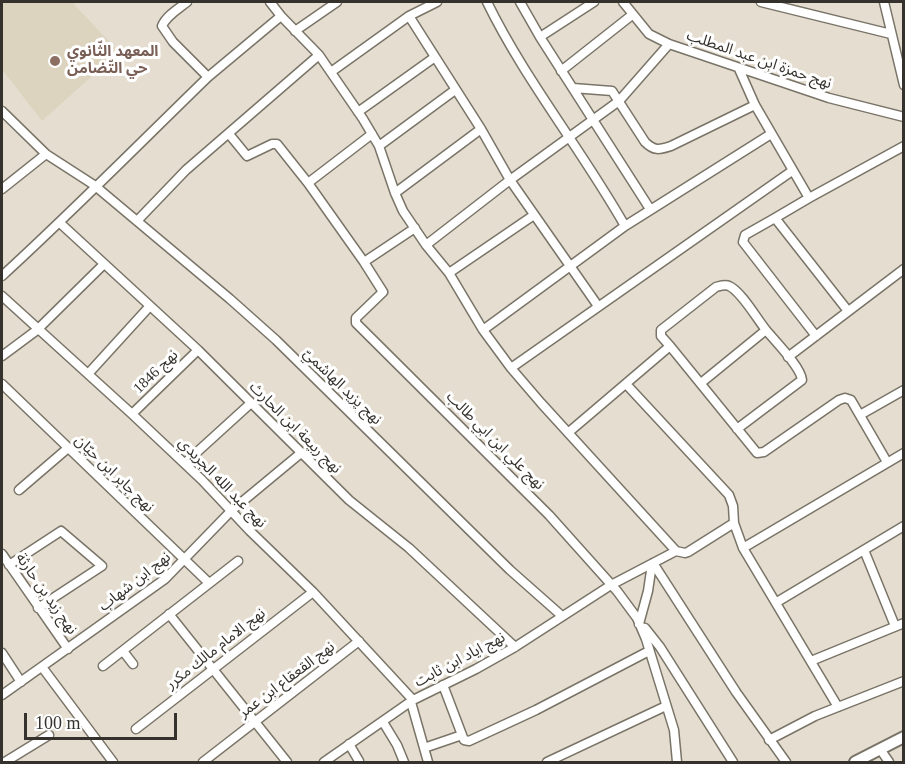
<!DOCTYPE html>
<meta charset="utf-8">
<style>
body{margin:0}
#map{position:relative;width:905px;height:764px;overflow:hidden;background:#e5ded0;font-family:"Times New Roman",serif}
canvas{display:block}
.frame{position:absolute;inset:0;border:3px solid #35322d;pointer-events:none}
.scale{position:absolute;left:24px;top:713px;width:153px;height:27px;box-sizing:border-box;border:3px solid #35322d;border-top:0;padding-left:8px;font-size:18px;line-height:21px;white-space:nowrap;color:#35322d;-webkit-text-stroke:4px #fff;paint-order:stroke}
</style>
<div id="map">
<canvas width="905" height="764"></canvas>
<div class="frame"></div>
<div class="scale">100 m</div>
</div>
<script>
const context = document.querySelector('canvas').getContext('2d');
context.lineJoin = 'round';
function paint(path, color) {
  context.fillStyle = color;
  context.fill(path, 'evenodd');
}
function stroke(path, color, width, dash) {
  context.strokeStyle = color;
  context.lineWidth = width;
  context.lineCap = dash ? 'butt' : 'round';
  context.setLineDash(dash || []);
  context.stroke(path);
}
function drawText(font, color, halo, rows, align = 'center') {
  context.font = font + ' "Times New Roman","Noto Sans Arabic",serif';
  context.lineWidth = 6;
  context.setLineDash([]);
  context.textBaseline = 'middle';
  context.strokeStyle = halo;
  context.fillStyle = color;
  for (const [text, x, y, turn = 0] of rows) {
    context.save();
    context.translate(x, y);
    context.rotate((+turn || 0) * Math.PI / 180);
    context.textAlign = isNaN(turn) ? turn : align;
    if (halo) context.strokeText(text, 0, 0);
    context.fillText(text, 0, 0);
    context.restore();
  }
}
paint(new Path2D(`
 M 2,2 L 76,2 L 74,4 L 119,52 L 42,121 L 4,72 L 2,73 Z`), '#ddd4bf');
const minor = new Path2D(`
 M 270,2 L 281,16 L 319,55 L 363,119 L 379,146 L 395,193 L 403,211 L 426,245 L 449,273 L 483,330 L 511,368 L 541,403 L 676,551
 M 487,2 C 525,80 582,150 625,226
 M 520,2 L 540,37 L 650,209
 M 623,2 L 649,34 L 669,44 L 829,98 L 904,117
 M 761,2 L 891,34
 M 884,2 L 904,85
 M 409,16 L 481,129 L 510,180 L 598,306
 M 295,31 L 337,2
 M 540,37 L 594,2
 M 739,69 L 755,105 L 809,198 L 904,146
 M 561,71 L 632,15
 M 331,72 L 409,16 L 437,2
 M 208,77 L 281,16
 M 573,88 L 612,91 L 645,142 C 654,151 659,150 671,146 L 755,105
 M 2,111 L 46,154 L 94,185 L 230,299 L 276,340 L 510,570 L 562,616
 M 358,112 L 435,57
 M 229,134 L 247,156 L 272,144 L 277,144 L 308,183 L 372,134
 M 379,146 L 455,90
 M 308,183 L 364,262 L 415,228
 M 2,189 L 46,154
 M 395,193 L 481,129
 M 809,198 L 775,218 L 848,311
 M 775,218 L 745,235 L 743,242 L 816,336
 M 137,221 L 186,170 L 319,55
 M 60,223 L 198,350 L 349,500 L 409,548 L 515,647
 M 426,245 L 510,180 L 619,101 L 669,44
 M 364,262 L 383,292 L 356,318 L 356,323 L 549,515 L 617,591 L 637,618 L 646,639 L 674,730 L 677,762
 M 449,273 L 534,215
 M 2,276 C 72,212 139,144 208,77 L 173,42 L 162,26 C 166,16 178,9 187,2
 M 2,296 L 132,414 L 202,480 L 250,531 L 313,592 L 413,700
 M 483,330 L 625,226 L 771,134
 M 670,346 L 661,336 L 661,330 L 716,287 C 720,286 725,284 729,286 C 741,291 757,319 766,330
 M 2,356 L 37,330 L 103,265
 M 788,357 L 904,269
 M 511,368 L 792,171
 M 88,374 L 149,307
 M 701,383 L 766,330 C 775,341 801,367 802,380 L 737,429
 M 2,384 L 209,583
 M 132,414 L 198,350
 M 860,415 L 904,390
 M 569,432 L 670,346 L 757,453 L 764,452 L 839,400 L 845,398 L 851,400 L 887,462
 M 185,463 L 251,403
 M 19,490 L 68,448
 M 734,523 L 743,548 L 838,707
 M 743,548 L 904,453
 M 864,550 L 895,626
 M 2,554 L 68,649
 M 653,563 L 736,692 L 786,762
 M 9,565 L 61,531 L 102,566 L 38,608
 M 777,602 L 904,526
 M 169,614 L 287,762
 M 639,624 L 648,591 L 652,564
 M 645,628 L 660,647 L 733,762
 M 123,651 L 133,664
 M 2,653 L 21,682
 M 811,661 L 904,623
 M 103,666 L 238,561
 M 42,667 L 113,762
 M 443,685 L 462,735
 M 2,695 L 165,579 L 231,511 L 301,453
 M 411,702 L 428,762
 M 383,722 L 397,745 L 404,762
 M 136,729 L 313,592
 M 769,740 L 815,716 L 904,681
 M 349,744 L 359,761
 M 424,748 L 462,735 L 464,740 L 469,741 L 536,710 L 649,651
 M 880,749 L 889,762
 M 5,762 L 49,735
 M 203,762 L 359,641
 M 324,762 L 413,700 L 476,669 L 515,647 L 611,585 L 676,551 L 685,553 L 688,552 L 734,523 L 733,506 L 729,495 L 626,384
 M 547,762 L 666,706`);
const tertiary = new Path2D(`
 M 855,762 L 904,737`);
stroke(minor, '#797467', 11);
stroke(tertiary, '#797467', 14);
stroke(minor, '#fff', 8);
stroke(tertiary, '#fff', 10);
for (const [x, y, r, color] of [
 [55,61,6,"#8d6e63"]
]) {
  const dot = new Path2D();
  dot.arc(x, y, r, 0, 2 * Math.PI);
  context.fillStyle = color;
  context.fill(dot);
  stroke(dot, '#fff', 2);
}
drawText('bold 15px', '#785e54', '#fff', [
 ["المعهد الثّانوي",67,52],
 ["حي التّضامن",67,69]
], 'left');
drawText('15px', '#35322d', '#fff', [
 ["نهج حمزة ابن عبد المطلب",759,60,19],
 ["نهج 1846",156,372,-44],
 ["نهج يزيد الهاشميّ",342,387,44],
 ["نهج ربيعة ابن الحارث",295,428,45],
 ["نهج علي ابن ابي طالب",495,441,45],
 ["نهج جابر ابن حيّان",114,474,44],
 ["نهج عبد الله الجريدي",222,483,46],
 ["نهج ابن شهاب",135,582,-38],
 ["نهج زيد بن حارثة",46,594,55],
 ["نهج الامام مالك مكرر",216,649,-38],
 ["نهج اياد ابن ثابت",460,660,-28],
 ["نهج القعقاع ابن عمر",287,680,-37]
]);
</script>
